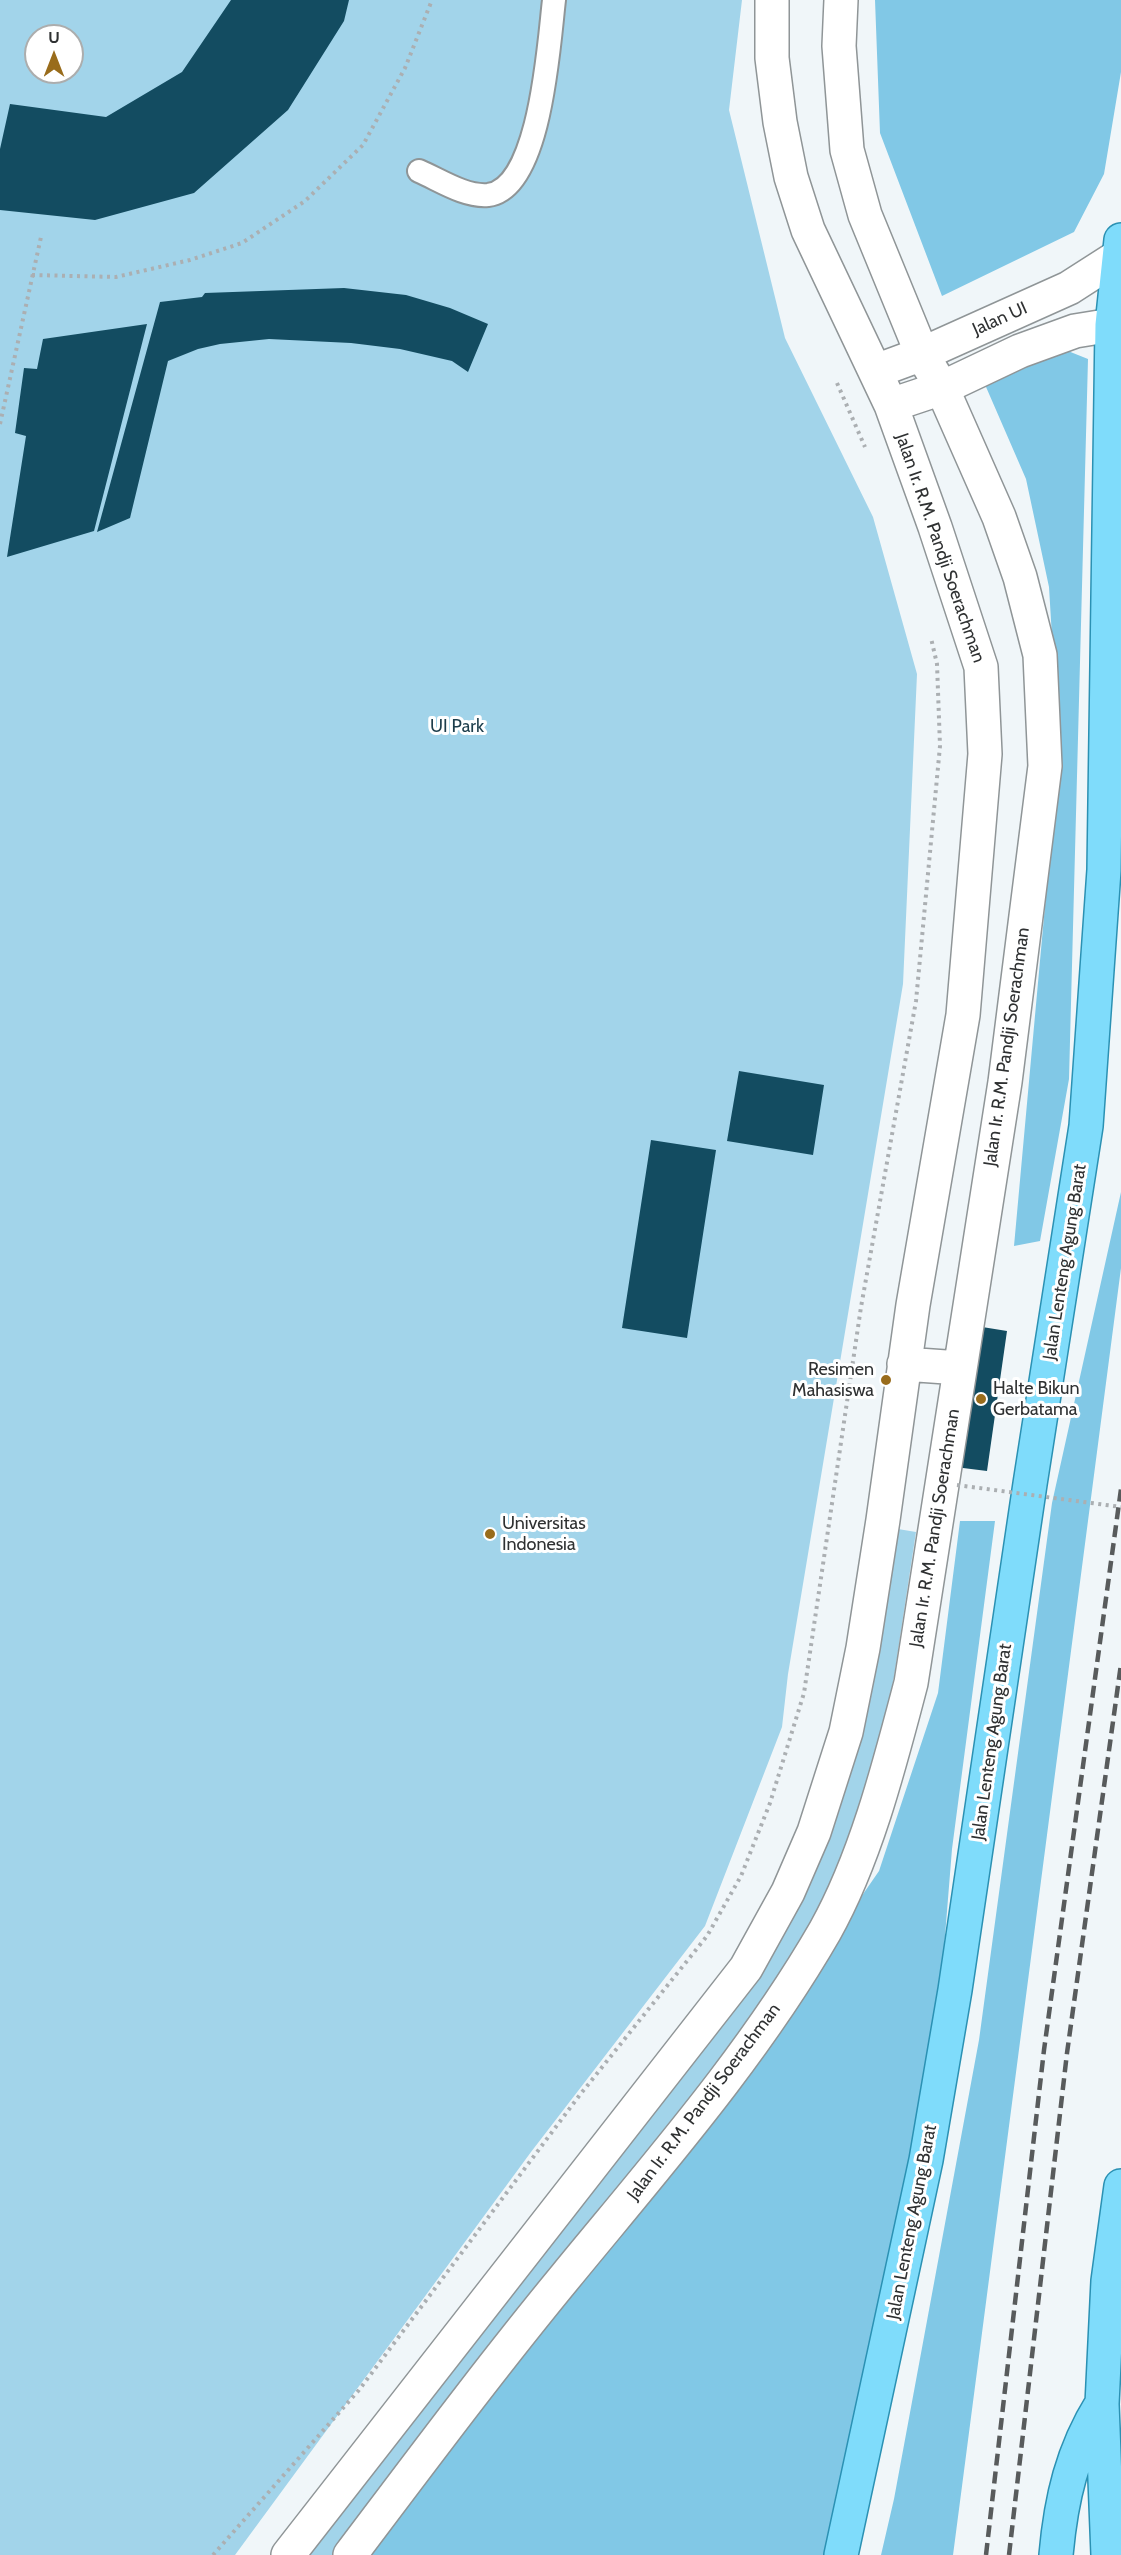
<!DOCTYPE html>
<style>
body{margin:0}
#map{position:relative;width:1121px;height:2555px;overflow:hidden;background:#f0f6f9;font-family:Cabin,sans-serif}
canvas{display:block}
.north{position:absolute;left:24px;top:24px;width:60px;height:60px;box-sizing:border-box;background:#fff;border:2px solid #acadad;border-radius:50%;rotate:0deg;font-size:16px;font-weight:700;line-height:24px;text-align:center;color:#2f3132}
.north::after{content:'';display:block;margin:auto;width:21px;height:27px;background:#996c1b;clip-path:polygon(50% 0,100% 100%,50% 72%,0 100%)}
</style>
<div id="map">
<canvas width="1121" height="2555"></canvas>
<div class="north">U</div>
</div>
<script>
const context = document.querySelector('canvas').getContext('2d');
context.lineJoin = 'round';
function paint(path, color) {
  context.fillStyle = color;
  context.fill(path, 'evenodd');
}
function stroke(path, color, width, dash) {
  context.strokeStyle = color;
  context.lineWidth = width;
  context.lineCap = dash ? 'butt' : 'round';
  context.setLineDash(dash || []);
  context.stroke(path);
}
function drawText(font, color, halo, rows, align = 'center') {
  context.font = font + ' Cabin,sans-serif';
  context.lineWidth = 6;
  context.setLineDash([]);
  context.textBaseline = 'middle';
  context.strokeStyle = halo;
  context.fillStyle = color;
  for (const [text, x, y, turn = 0] of rows) {
    context.save();
    context.translate(x, y);
    context.rotate((+turn || 0) * Math.PI / 180);
    context.textAlign = isNaN(turn) ? turn : align;
    if (halo) context.strokeText(text, 0, 0);
    context.fillText(text, 0, 0);
    context.restore();
  }
}
paint(new Path2D(`
 M 0,0 L 742,0 L 729,110 L 785,338 L 873,517 L 917,674 L 903,984 L 788,1674 L 782,1727 L 705,1926 L 531,2152 L 235,2555 L 0,2555 ZM 36,36 L 72,36 L 72,72 L 36,72 Z
 M 898,1529 L 916,1532 L 894,1677 L 879,1749 L 844,1851 L 821,1905 L 777,1984 L 623,2186 L 409,2455 L 333,2555 L 304,2555 L 805,1887 L 836,1819 L 852,1765 L 876,1669 Z`), '#a2d4ea');
paint(new Path2D(`
 M 875,0 L 1121,0 L 1121,72 L 1104,174 L 1074,232 L 942,296 L 880,133 Z
 M 1063,349 L 1088,359 L 1069,1079 L 1040,1241 L 1014,1246 L 1054,807 L 1058,737 L 1049,587 L 1026,479 L 983,380 Z
 M 1121,1192 L 1121,1268 L 953,2555 L 881,2555 L 894,2499 L 979,2040 L 1052,1503 Z
 M 960,1521 L 995,1521 L 952,1849 L 936,2048 L 839,2555 L 355,2555 L 735,2079 L 879,1871 L 938,1693 Z`), '#81c8e6');
paint(new Path2D(`
 M 231,0 L 349,0 L 344,21 L 288,110 L 194,193 L 95,220 L 0,210 L 0,149 L 10,104 L 106,117 L 182,72 Z
 M 344,288 L 406,295 L 450,308 L 488,324 L 468,372 L 452,361 L 400,349 L 351,343 L 269,339 L 220,344 L 198,349 L 168,361 L 130,518 L 97,532 L 160,302 L 202,297 L 205,293 Z
 M 147,324 L 94,531 L 7,557 L 26,436 L 15,433 L 24,368 L 37,369 L 43,339 Z
 M 739,1071 L 824,1085 L 813,1155 L 727,1141 Z
 M 651,1140 L 716,1150 L 687,1338 L 622,1328 Z
 M 976,1326 L 1007,1331 L 987,1471 L 955,1467 Z`), '#134c61');
const lane = new Path2D(`
 M 419,171 C 440,180 465,197 488,195 C 541,189 549,41 554,0`);
const street = new Path2D(`
 M 876,371 L 922,354 L 1069,288 L 1119,256
 M 891,405 L 942,388 L 1020,351 L 1075,331 L 1112,325
 M 904,1364 L 960,1368
 M 288,2555 L 746,1968 L 788,1892 L 814,1832 L 846,1732 L 863,1648 L 883,1520 L 913,1305 L 963,1015 L 985,754 L 981,667 L 935,527 L 891,405 L 808,230 L 791,177 L 780,122 L 772,58 L 772,0
 M 350,2555 C 421,2461 491,2367 566,2276 C 657,2165 753,2056 825,1931 C 866,1858 890,1763 911,1683 L 1005,1082 L 1045,766 L 1040,655 L 1020,577 L 999,517 L 942,388 L 922,354 L 865,215 L 847,150 L 839,46 L 841,0`);
const primary = new Path2D(`
 M 841,2555 L 926,2160 L 955,1990 L 1030,1484 L 1086,1126 L 1104,870 L 1112,325 L 1121,240
 M 1056,2555 C 1061,2499 1072,2451 1102,2403
 M 1108,2555 L 1102,2404 L 1108,2281 L 1121,2186`);
stroke(lane, '#8f9597', 26);
stroke(street, '#8f9597', 36);
stroke(primary, '#2b91b3', 36);
stroke(new Path2D(`
 M 32,275 L 116,277 L 190,260 L 242,243 L 305,201 L 363,145 L 405,68 L 432,0
 M 837,383 L 865,447
 M 0,424 L 41,237
 M 213,2555 L 359,2390 L 579,2096 L 707,1936 L 741,1876 L 770,1803 L 804,1693 L 861,1307 L 916,1001 L 940,746 L 937,664 L 931,638`), '#abafb2', 4, [3, 4.5]);
stroke(lane, '#fff', 22);
stroke(street, '#fff', 33);
stroke(primary, '#7fdcfb', 33);
stroke(new Path2D(`
 M 986,2555 L 1044,2050 L 1121,1489
 M 1009,2555 L 1067,2053 L 1121,1664`), '#585b5c', 4.5, [12, 6]);
stroke(new Path2D(`
 M 957,1485 L 1121,1507`), '#abafb2', 4, [3, 4.5]);
for (const [x, y, r, color] of [
 [886,1380,6,"#996c1b"],
 [981,1399,6,"#996c1b"],
 [490,1534,6,"#996c1b"]
]) {
  const dot = new Path2D();
  dot.arc(x, y, r, 0, 2 * Math.PI);
  context.fillStyle = color;
  context.fill(dot);
  stroke(dot, '#fff', 2);
}
drawText('18px', '#2f3132', '#fff', [
 ["Jalan UI",1000,319,-24],
 ["Jalan Ir. R.M. Pandji Soerachman",940,548,71],
 ["Jalan Ir. R.M. Pandji Soerachman",1007,1047,-82],
 ["Jalan Lenteng Agung Barat",1065,1262,-81],
 ["Jalan Ir. R.M. Pandji Soerachman",935,1528,-81],
 ["Jalan Lenteng Agung Barat",992,1742,-82],
 ["Jalan Ir. R.M. Pandji Soerachman",704,2102,-53],
 ["Jalan Lenteng Agung Barat",912,2222,-79]
]);
drawText('18px', '#1c3d4b', '#fff', [
 ["UI Park",457,727]
]);
drawText('18px', '#2f3132', '#fff', [
 ["Resimen",874,1370,"right"],
 ["Mahasiswa",874,1391,"right"],
 ["Halte Bikun",993,1389],
 ["Gerbatama",993,1410],
 ["Universitas",502,1524],
 ["Indonesia",502,1545]
], 'left');
</script>
